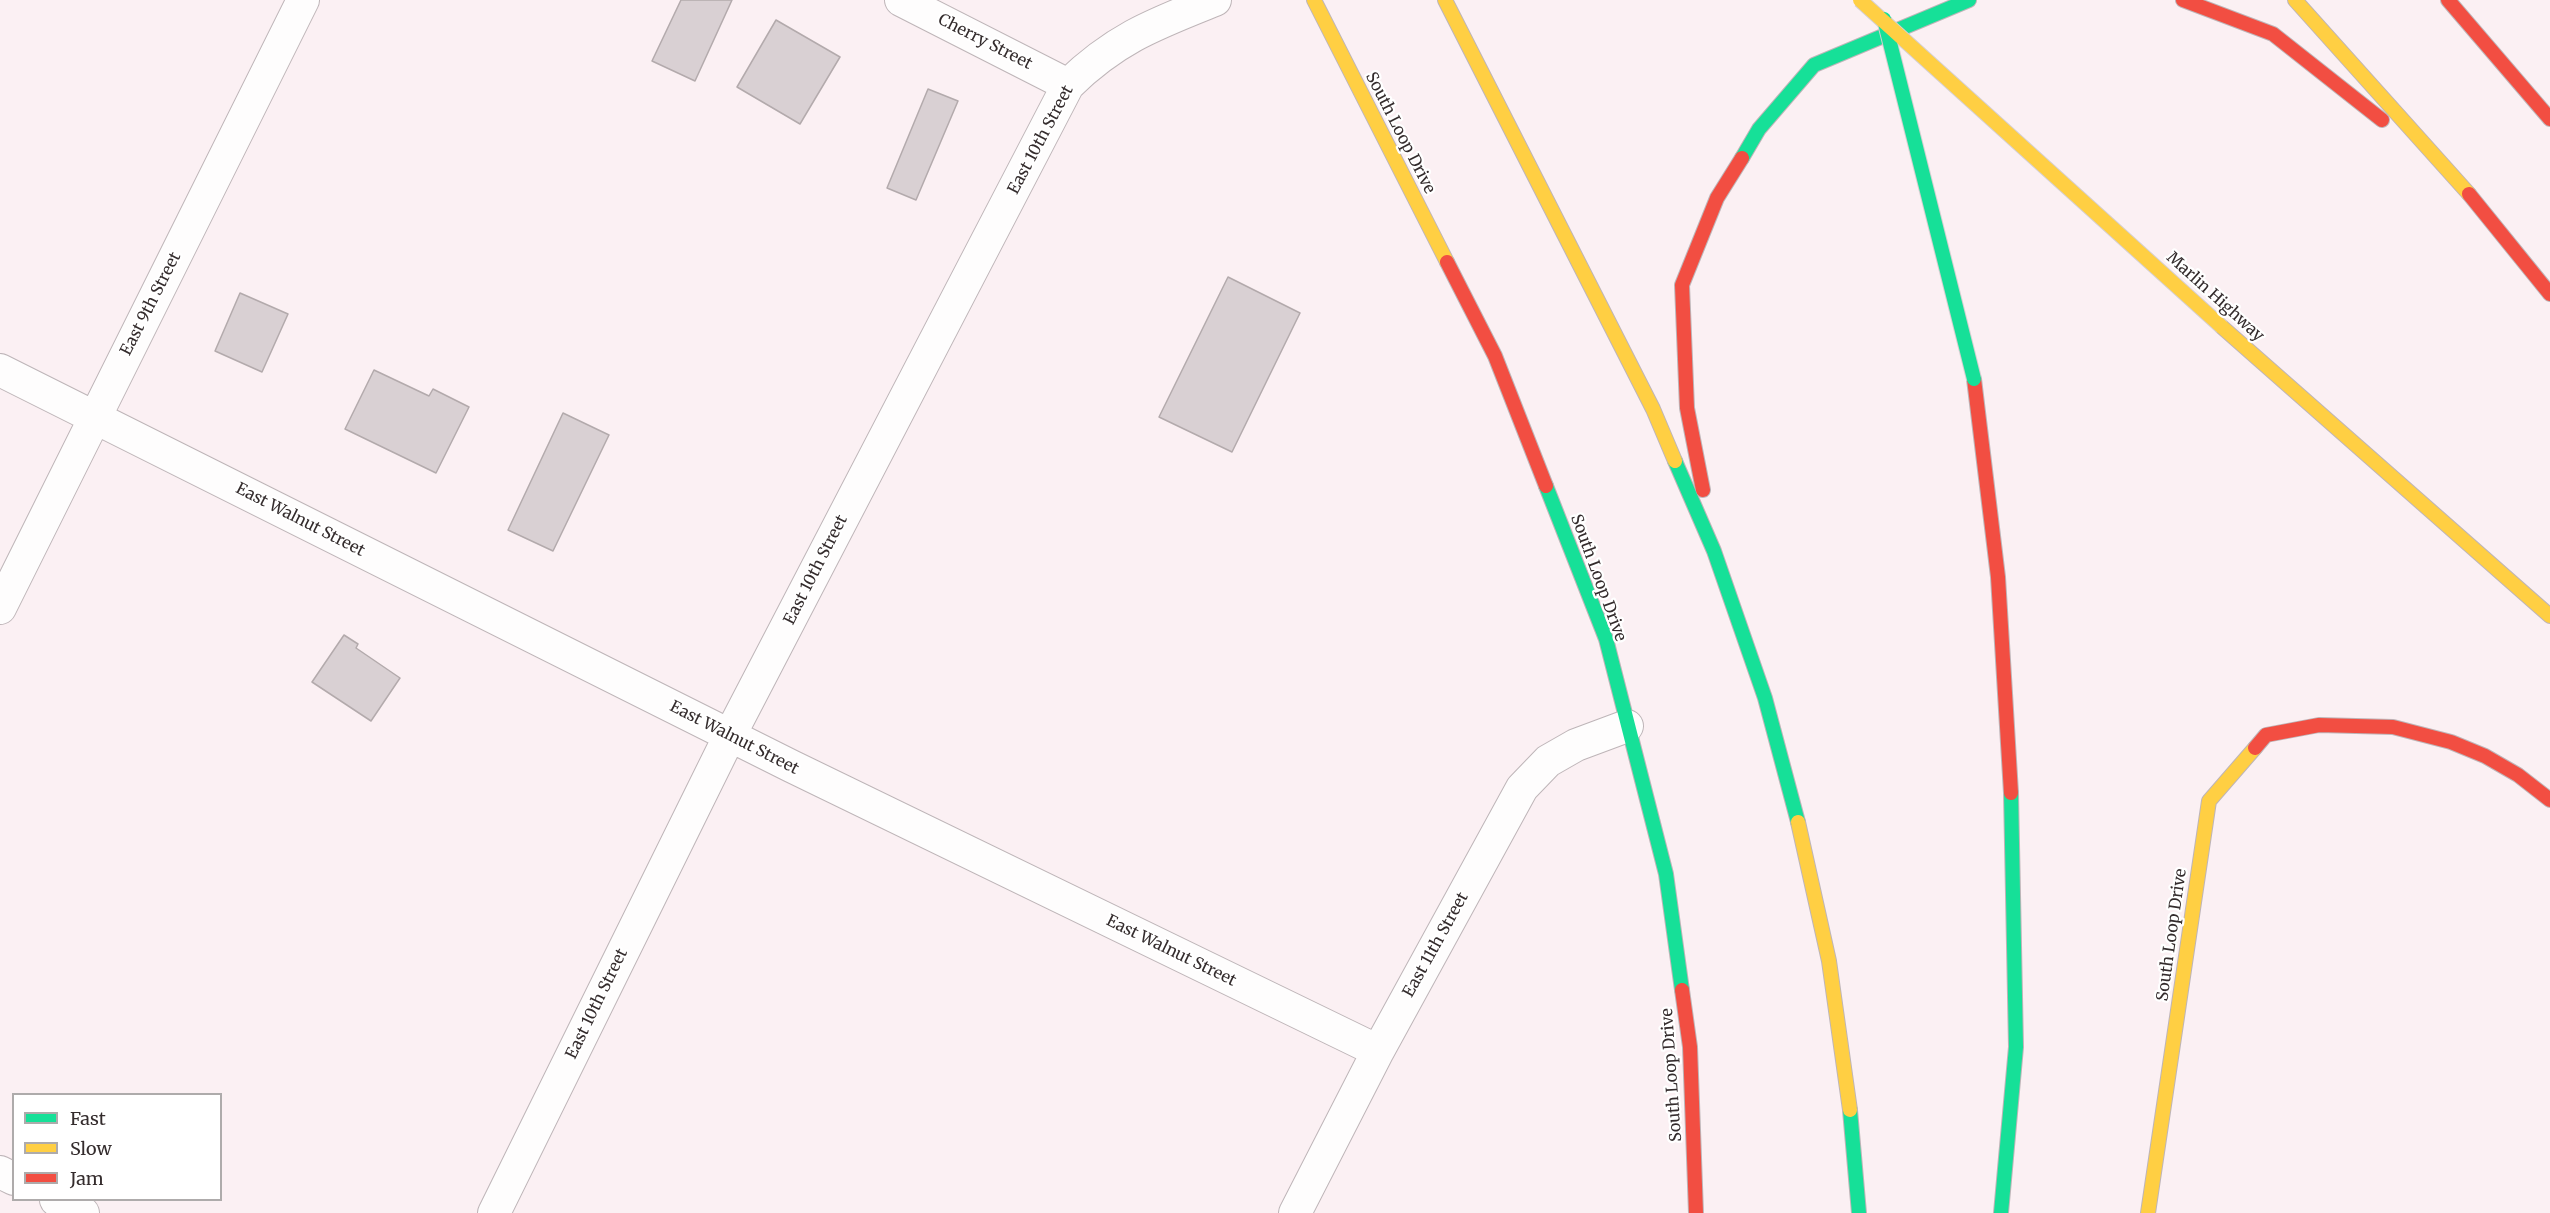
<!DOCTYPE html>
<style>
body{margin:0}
#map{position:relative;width:2550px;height:1213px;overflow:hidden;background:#fbf0f3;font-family:Merriweather,serif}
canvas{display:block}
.legend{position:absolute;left:12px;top:1093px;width:210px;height:108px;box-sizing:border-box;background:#fff;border:2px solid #aeabab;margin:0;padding:8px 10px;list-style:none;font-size:18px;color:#342c2d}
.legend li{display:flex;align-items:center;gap:12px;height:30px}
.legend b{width:30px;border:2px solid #aeabab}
</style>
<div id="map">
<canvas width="2550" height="1213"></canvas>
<ul class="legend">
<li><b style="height:8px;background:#16e098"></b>Fast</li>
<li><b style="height:8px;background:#ffcf43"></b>Slow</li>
<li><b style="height:8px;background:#f24e42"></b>Jam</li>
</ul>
</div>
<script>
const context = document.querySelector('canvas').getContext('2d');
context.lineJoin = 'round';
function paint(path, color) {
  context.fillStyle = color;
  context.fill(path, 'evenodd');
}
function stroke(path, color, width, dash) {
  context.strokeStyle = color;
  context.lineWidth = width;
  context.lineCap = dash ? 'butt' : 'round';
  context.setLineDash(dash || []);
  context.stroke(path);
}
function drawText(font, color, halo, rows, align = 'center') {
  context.font = font + ' Merriweather,serif';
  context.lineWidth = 4.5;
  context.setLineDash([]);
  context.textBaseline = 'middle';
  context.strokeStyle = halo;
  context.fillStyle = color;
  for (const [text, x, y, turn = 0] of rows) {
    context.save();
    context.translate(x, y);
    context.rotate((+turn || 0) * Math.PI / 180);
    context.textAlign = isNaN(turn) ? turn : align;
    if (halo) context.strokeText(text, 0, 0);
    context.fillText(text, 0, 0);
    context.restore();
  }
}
const building = new Path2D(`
 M 681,0 L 732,0 L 695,81 L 652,61 Z
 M 776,20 L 840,57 L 800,124 L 737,87 Z
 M 928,89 L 958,101 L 916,200 L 887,188 Z
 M 1228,277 L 1300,313 L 1232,452 L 1159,417 Z
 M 240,293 L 288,314 L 262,372 L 215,351 Z
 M 374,370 L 429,396 L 433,389 L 469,407 L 436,473 L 345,429 Z
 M 563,413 L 609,435 L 553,551 L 508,530 Z
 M 344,635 L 358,644 L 356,648 L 400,678 L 371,721 L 312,682 Z`);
paint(building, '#d9d0d3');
stroke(building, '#b3aaac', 1.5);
const street = new Path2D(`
 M 901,0 L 1068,85
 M 0,370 L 791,766 L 1378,1051
 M 0,608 L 303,0
 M 0,1172 L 14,1179
 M 56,1200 L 83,1213
 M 494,1213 L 730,735 L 1068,85 C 1116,38 1155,24 1215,0
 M 1295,1213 L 1378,1051 L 1522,788 L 1548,761 L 1576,745 L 1627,726`);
const fast = new Path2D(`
 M 1742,158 L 1759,129 L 1814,65 L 1969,0
 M 1675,461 L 1714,551 L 1765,698 L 1798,822
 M 1546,486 L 1606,639 L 1666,874 L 1682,990
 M 1850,1110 L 1859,1213
 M 2001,1213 L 2016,1047 L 2011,793`);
const slow = new Path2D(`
 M 1314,0 L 1447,262
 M 1445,0 L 1653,409 L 1675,461
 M 2295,0 L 2469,194
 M 2222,327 L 2550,616
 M 1798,822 L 1829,961 L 1850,1110
 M 2148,1213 L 2209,801 L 2255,748`);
const jam = new Path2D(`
 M 2183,0 L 2273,34 L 2382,120
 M 2448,0 L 2550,119
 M 2469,194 L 2550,294
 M 1447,262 L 1495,356 L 1546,486
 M 1974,379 L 1998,577 L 2011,793
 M 1703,490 L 1687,408 L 1682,285 L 1717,198 L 1742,158
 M 2255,748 L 2266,735 L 2319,725 L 2393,727 L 2451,742 L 2485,756 L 2518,775 L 2550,800
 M 1682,990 L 1690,1047 L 1696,1213`);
stroke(street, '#beb5b8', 34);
stroke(fast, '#beb5b8', 16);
stroke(slow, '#beb5b8', 16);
stroke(jam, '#beb5b8', 16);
stroke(street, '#fefdfd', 32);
stroke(fast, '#16e098', 14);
stroke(slow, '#ffcf43', 14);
stroke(jam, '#f24e42', 14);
const fastBridge = new Path2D(`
 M 1884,19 L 1974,379`);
const slowBridge = new Path2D(`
 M 1860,0 L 2222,327`);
stroke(fastBridge, '#d5cfd1', 16, []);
stroke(slowBridge, '#d5cfd1', 16, []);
stroke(fastBridge, '#16e098', 14);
stroke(slowBridge, '#ffcf43', 14);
drawText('16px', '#342c2d', '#fff', [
 ["Cherry Street",985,42,27],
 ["South Loop Drive",1400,133,63],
 ["East 10th Street",1041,140,-62],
 ["Marlin Highway",2215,297,42],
 ["East 9th Street",151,304,-63],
 ["East Walnut Street",300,520,27],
 ["East 10th Street",816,570,-63],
 ["South Loop Drive",1598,578,70],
 ["East Walnut Street",734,738,27],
 ["South Loop Drive",2172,935,-82],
 ["East 11th Street",1436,945,-61],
 ["East Walnut Street",1171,951,26],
 ["East 10th Street",597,1004,-64],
 ["South Loop Drive",1672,1075,-94]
]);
</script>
